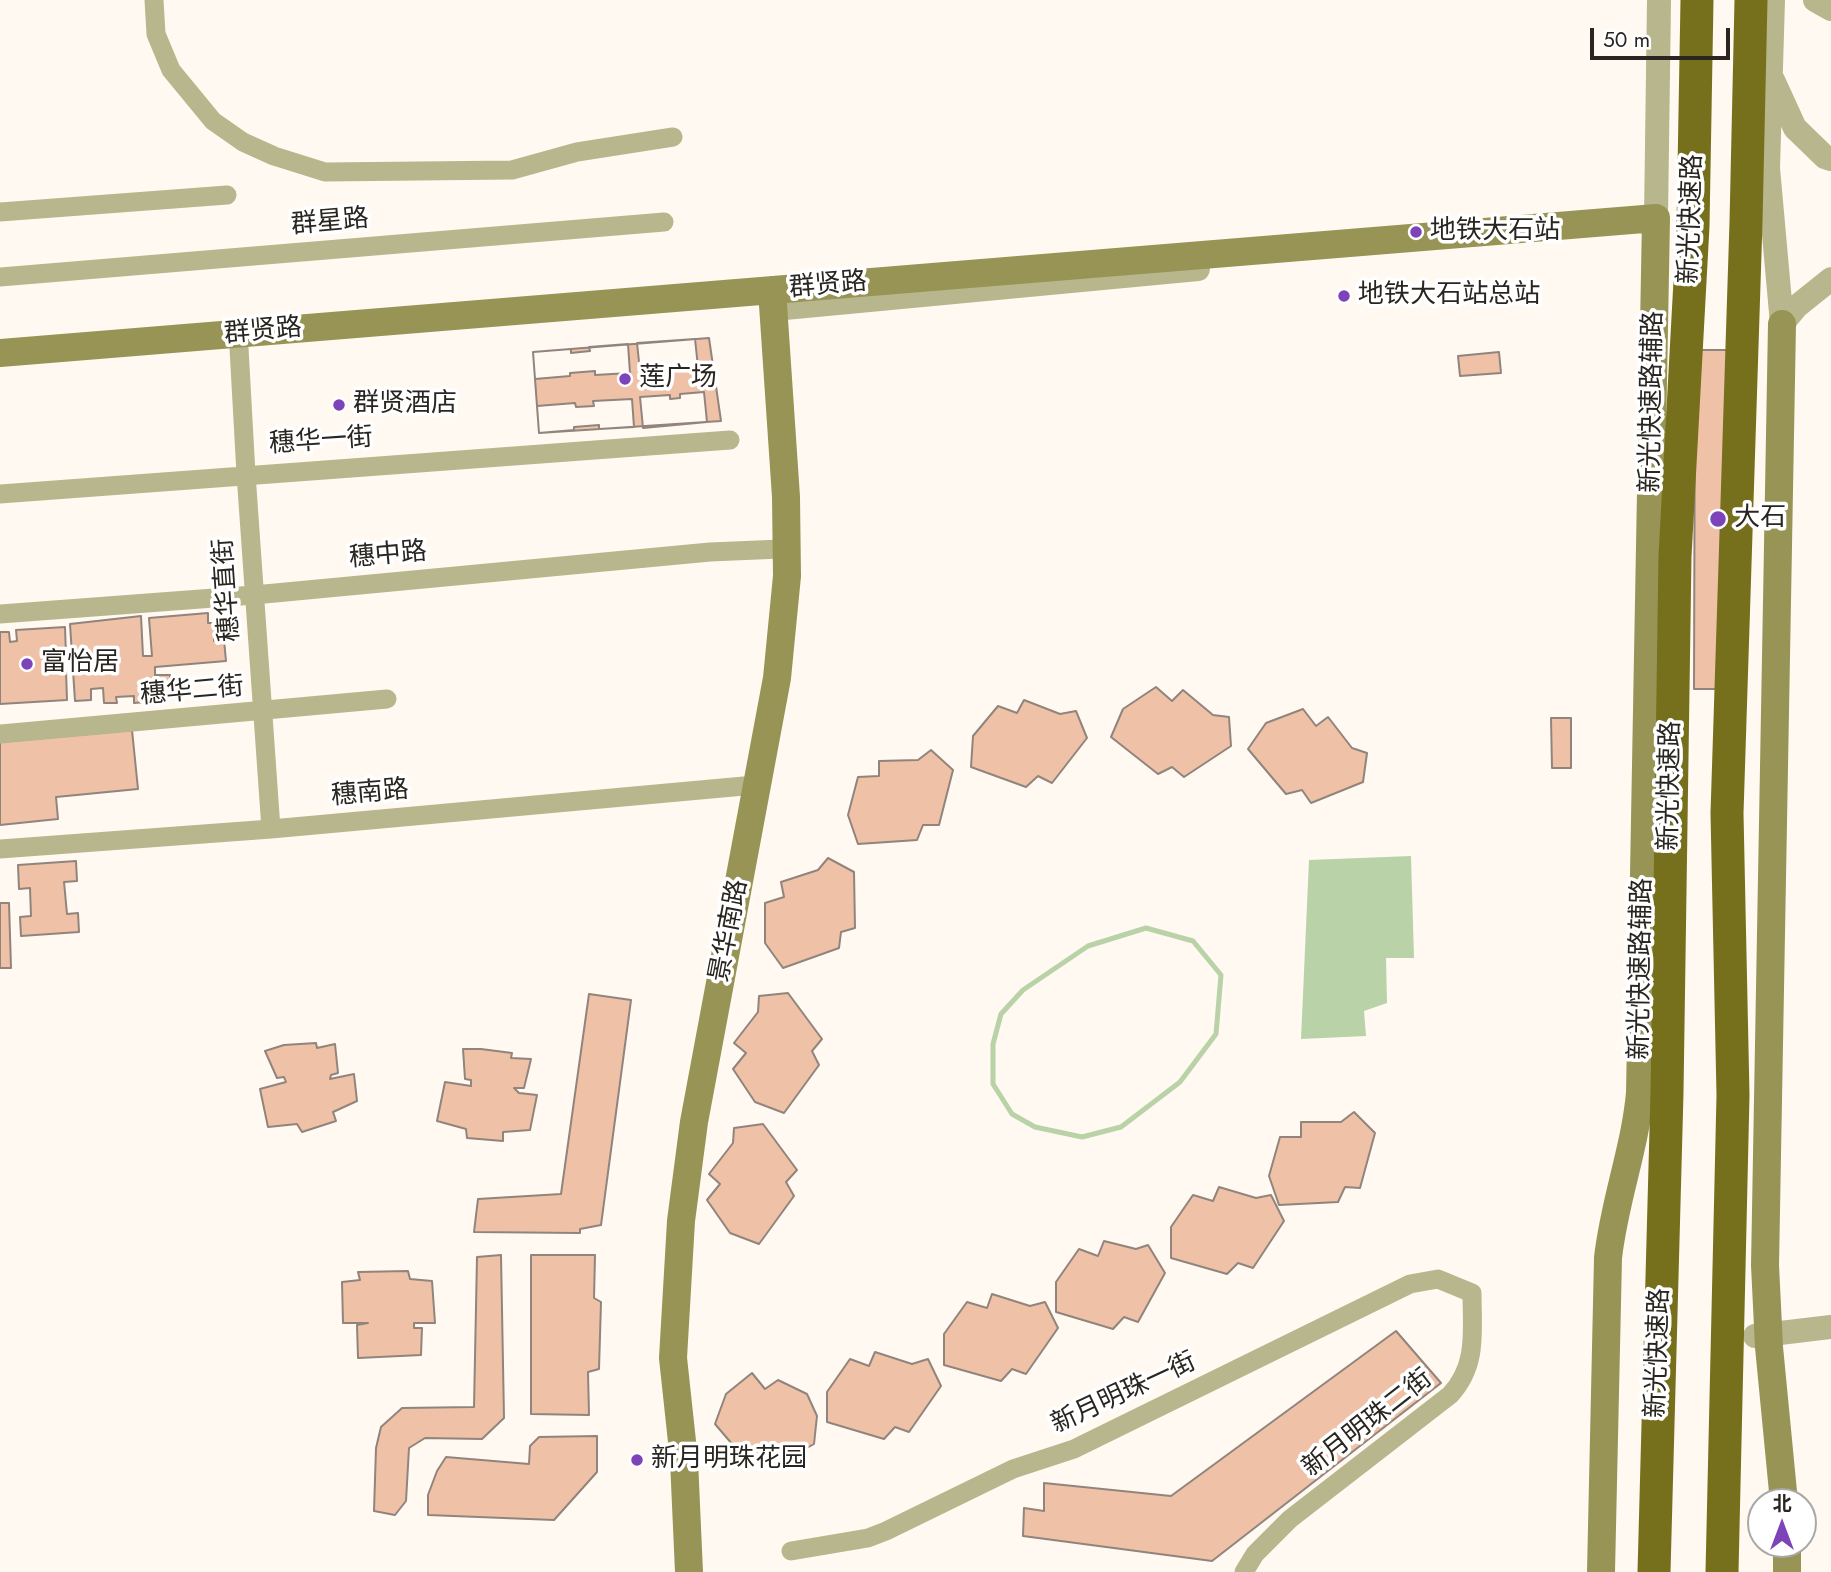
<!DOCTYPE html>
<meta charset="utf-8">
<style>
body{margin:0}
#map{position:relative;width:1831px;height:1572px;overflow:hidden;background:#fff9f1;font-family:Jost,"Noto Sans SC",sans-serif}
canvas{display:block}
.north{position:absolute;left:1747px;top:1488px;width:70px;height:70px;box-sizing:border-box;background:#fff;border:2px solid #a9a8a6;border-radius:50%;rotate:0deg;font-size:19px;font-weight:700;line-height:28px;text-align:center;color:#292621}
.north::after{content:'';display:block;margin:auto;width:24px;height:32px;background:#7d43b9;clip-path:polygon(50% 0,100% 100%,50% 72%,0 100%)}
.scale{position:absolute;left:1590px;top:28px;width:140px;height:32px;box-sizing:border-box;border:4px solid #292621;border-top:0;padding-left:9px;font-size:21px;line-height:24px;white-space:nowrap;color:#292621;-webkit-text-stroke:5px #fff;paint-order:stroke}
</style>
<div id="map">
<canvas width="1831" height="1572"></canvas>
<div class="north">北</div>
<div class="scale">50 m</div>
</div>
<script>
const context = document.querySelector('canvas').getContext('2d');
context.lineJoin = 'round';
function paint(path, color) {
  context.fillStyle = color;
  context.fill(path, 'evenodd');
}
function stroke(path, color, width, dash) {
  context.strokeStyle = color;
  context.lineWidth = width;
  context.lineCap = dash ? 'butt' : 'round';
  context.setLineDash(dash || []);
  context.stroke(path);
}
function drawText(font, color, halo, rows, align = 'center') {
  context.font = font + ' Jost,"Noto Sans SC",sans-serif';
  context.lineWidth = 7;
  context.setLineDash([]);
  context.textBaseline = 'middle';
  context.strokeStyle = halo;
  context.fillStyle = color;
  for (const [text, x, y, turn = 0] of rows) {
    context.save();
    context.translate(x, y);
    context.rotate((+turn || 0) * Math.PI / 180);
    context.textAlign = isNaN(turn) ? turn : align;
    if (halo) context.strokeText(text, 0, 0);
    context.fillText(text, 0, 0);
    context.restore();
  }
}
paint(new Path2D(`
 M 1411,856 L 1414,958 L 1386,958 L 1387,1003 L 1364,1011 L 1366,1036 L 1301,1039 L 1309,860 Z`), '#b9d2a8');
stroke(new Path2D(`
 M 1146,928 L 1193,941 L 1221,975 L 1216,1034 L 1180,1082 L 1121,1127 L 1082,1137 L 1035,1127 L 1012,1114 L 993,1084 L 993,1044 L 1001,1014 L 1023,990 L 1088,946 Z`), '#b9d2a8', 5);
const building = new Path2D(`
 M 709,338 L 721,421 L 539,433 L 533,352 Z
 M 695,339 L 698,367 L 640,371 L 637,343 Z
 M 628,344 L 630,373 L 595,375 L 595,371 L 570,373 L 570,376 L 535,379 L 533,352 L 571,349 L 571,353 L 590,351 L 589,347 Z
 M 1695,350 L 1743,350 L 1742,689 L 1694,689 Z
 M 1499,352 L 1501,373 L 1460,376 L 1458,356 Z
 M 704,392 L 707,422 L 643,428 L 640,397 L 670,395 L 670,399 L 680,398 L 680,394 Z
 M 632,399 L 634,427 L 599,429 L 599,425 L 574,427 L 574,430 L 539,433 L 537,406 L 575,403 L 576,407 L 594,406 L 593,401 Z
 M 208,613 L 208,623 L 220,623 L 220,634 L 214,635 L 214,641 L 224,640 L 226,661 L 155,667 L 155,675 L 170,675 L 171,694 L 158,696 L 159,701 L 134,703 L 134,696 L 116,697 L 117,703 L 104,703 L 103,688 L 91,689 L 91,700 L 75,701 L 70,624 L 141,616 L 143,656 L 152,656 L 149,618 Z
 M 65,627 L 66,656 L 54,656 L 54,672 L 66,671 L 67,700 L 0,704 L 0,632 L 9,632 L 10,642 L 17,641 L 16,630 Z
 M 1156,687 L 1172,701 L 1183,690 L 1213,715 L 1229,717 L 1231,746 L 1184,777 L 1172,767 L 1158,774 L 1111,737 L 1123,709 Z
 M 1024,700 L 1060,714 L 1076,711 L 1087,738 L 1052,783 L 1038,776 L 1026,787 L 971,767 L 973,736 L 998,706 L 1017,713 Z
 M 1303,709 L 1316,726 L 1328,717 L 1352,748 L 1367,753 L 1363,782 L 1311,803 L 1302,790 L 1286,794 L 1248,749 L 1266,723 Z
 M 1551,718 L 1571,718 L 1571,768 L 1552,768 Z
 M 132,730 L 138,789 L 56,797 L 58,819 L 0,825 L 0,742 Z
 M 931,750 L 953,770 L 939,825 L 923,825 L 917,840 L 858,844 L 848,815 L 858,777 L 879,776 L 879,761 L 918,760 Z
 M 828,858 L 854,872 L 855,928 L 841,932 L 839,948 L 783,968 L 765,943 L 765,903 L 784,897 L 781,882 L 818,870 Z
 M 76,861 L 77,881 L 64,882 L 67,914 L 78,913 L 79,932 L 21,936 L 20,917 L 31,916 L 30,888 L 19,889 L 18,865 Z
 M 0,903 L 9,903 L 11,968 L 0,968 Z
 M 788,993 L 822,1039 L 812,1051 L 819,1065 L 784,1113 L 755,1102 L 733,1069 L 746,1053 L 734,1043 L 758,1012 L 759,996 Z
 M 589,994 L 631,1000 L 601,1225 L 580,1229 L 580,1233 L 474,1232 L 478,1199 L 561,1194 Z
 M 316,1043 L 317,1048 L 335,1044 L 338,1073 L 331,1075 L 330,1079 L 354,1074 L 357,1101 L 333,1112 L 336,1121 L 302,1132 L 297,1124 L 268,1127 L 260,1089 L 286,1082 L 284,1077 L 277,1078 L 265,1051 L 284,1045 Z
 M 463,1049 L 481,1049 L 512,1053 L 511,1058 L 531,1059 L 524,1088 L 514,1088 L 519,1093 L 537,1095 L 530,1130 L 503,1132 L 503,1141 L 467,1138 L 466,1129 L 437,1121 L 445,1082 L 471,1086 L 471,1080 L 465,1079 Z
 M 1354,1112 L 1375,1133 L 1360,1188 L 1345,1187 L 1338,1202 L 1279,1205 L 1269,1176 L 1280,1137 L 1301,1137 L 1301,1122 L 1341,1122 Z
 M 763,1124 L 797,1170 L 786,1182 L 794,1196 L 759,1244 L 730,1233 L 707,1200 L 720,1184 L 709,1174 L 733,1143 L 734,1128 Z
 M 1219,1187 L 1256,1198 L 1271,1195 L 1284,1221 L 1253,1268 L 1238,1263 L 1227,1274 L 1171,1258 L 1171,1227 L 1193,1195 L 1213,1201 Z
 M 1104,1241 L 1136,1249 L 1148,1245 L 1165,1273 L 1138,1322 L 1124,1317 L 1113,1329 L 1056,1312 L 1056,1282 L 1079,1249 L 1098,1256 Z
 M 501,1255 L 504,1418 L 482,1439 L 425,1438 L 409,1448 L 406,1501 L 395,1515 L 374,1511 L 376,1448 L 381,1427 L 402,1408 L 474,1407 L 477,1257 Z
 M 531,1255 L 595,1255 L 594,1298 L 601,1302 L 599,1369 L 588,1372 L 589,1415 L 531,1414 Z
 M 408,1271 L 410,1279 L 432,1281 L 435,1323 L 414,1323 L 414,1328 L 422,1328 L 421,1355 L 358,1358 L 357,1325 L 368,1323 L 343,1323 L 342,1282 L 360,1280 L 358,1272 Z
 M 992,1294 L 1030,1306 L 1045,1302 L 1058,1328 L 1026,1374 L 1012,1369 L 1001,1381 L 944,1365 L 944,1334 L 967,1302 L 987,1308 Z
 M 1396,1331 L 1441,1383 L 1212,1561 L 1023,1536 L 1024,1508 L 1044,1511 L 1044,1483 L 1171,1496 Z
 M 875,1352 L 912,1364 L 928,1359 L 941,1386 L 909,1432 L 895,1427 L 884,1439 L 827,1422 L 827,1392 L 850,1359 L 869,1366 Z
 M 752,1373 L 765,1389 L 778,1380 L 807,1394 L 817,1416 L 814,1444 L 775,1466 L 761,1453 L 750,1465 L 715,1424 L 726,1394 Z
 M 597,1436 L 597,1472 L 554,1520 L 428,1515 L 428,1495 L 437,1471 L 446,1457 L 529,1464 L 530,1446 L 539,1437 Z`);
paint(building, '#efc2a8');
stroke(building, '#91847c', 2);
stroke(new Path2D(`
 M 154,0 L 156,34 L 171,70 L 213,121 L 243,142 L 274,156 L 325,172 L 512,170 L 577,152 L 673,137
 M 0,212 L 227,195
 M 0,277 L 664,222
 M 239,348 L 246,474 L 271,829
 M 0,494 L 730,440
 M 0,614 L 254,595 L 710,552 L 781,549
 M 0,734 L 387,699
 M 0,849 L 271,829 L 744,786
 M 791,1551 L 868,1538 L 886,1531 L 1013,1469 L 1074,1449 L 1410,1284 L 1438,1279 L 1472,1293 C 1472,1331 1478,1365 1450,1395 L 1290,1519 L 1255,1554 L 1244,1572`), '#b7b68d', 19);
stroke(new Path2D(`
 M 1773,0 L 1768,168 L 1782,324
 M 1815,0 L 1831,9
 M 1773,80 L 1795,128 L 1825,157 L 1831,159
 M 1656,218 L 1659,0
 M 774,309 L 1198,269
 M 1782,324 L 1796,307 L 1831,279
 M 1755,1336 L 1831,1327`), '#b7b68d', 24);
stroke(new Path2D(`
 M 1782,324 L 1765,1265 L 1769,1347 L 1784,1502
 M 0,353 L 1656,218 L 1640,1093 C 1635,1149 1614,1202 1608,1258 L 1601,1572
 M 1787,1544 L 1787,1572
 M 689,1572 L 684,1460 L 673,1358 L 681,1221 L 694,1122 L 777,678 L 787,576 L 786,497 L 772,290`), '#979455', 28);
stroke(new Path2D(`
 M 1654,1572 L 1667,1093 L 1675,556 L 1693,226 L 1697,0
 M 1722,1572 L 1733,1095 L 1727,813 L 1746,222 L 1751,0`), '#76701c', 33);
for (const [x, y, r, color] of [
 [1416,232,7,"#7d43b9"],
 [1344,296,7,"#7d43b9"],
 [625,379,7,"#7d43b9"],
 [339,405,7,"#7d43b9"],
 [1718,519,9,"#7d43b9"],
 [27,664,7,"#7d43b9"],
 [637,1460,7,"#7d43b9"]
]) {
  const dot = new Path2D();
  dot.arc(x, y, r, 0, 2 * Math.PI);
  context.fillStyle = color;
  context.fill(dot);
  stroke(dot, '#fff', 2.5);
}
drawText('26px', '#292621', '#fff', [
 ["新光快速路",1692,219,-88],
 ["群星路",330,223,-5],
 ["群贤路",828,286,-5],
 ["群贤路",263,332,-5],
 ["新光快速路辅路",1653,402,-89],
 ["穗华一街",321,442,-4],
 ["穗中路",388,556,-5],
 ["穗华直街",228,590,-94],
 ["穗华二街",192,692,-5],
 ["新光快速路",1671,786,-89],
 ["穗南路",370,794,-5],
 ["景华南路",730,931,-79],
 ["新光快速路辅路",1642,969,-89],
 ["新光快速路",1659,1353,-88],
 ["新月明珠一街",1124,1394,-25],
 ["新月明珠二街",1368,1424,-38]
]);
drawText('26px', '#292621', '#fff', [
 ["地铁大石站",1430,232],
 ["地铁大石站总站",1358,296],
 ["莲广场",639,379],
 ["群贤酒店",353,405],
 ["大石",1734,519],
 ["富怡居",41,664],
 ["新月明珠花园",651,1460]
], 'left');
</script>
